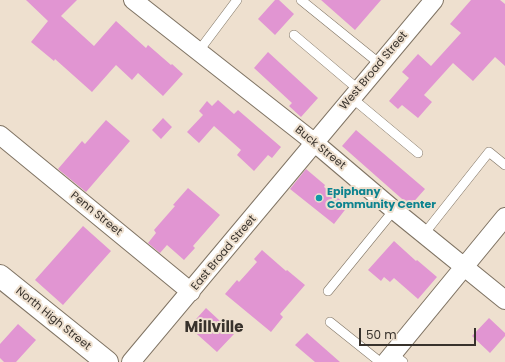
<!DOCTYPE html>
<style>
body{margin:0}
#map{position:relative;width:505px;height:362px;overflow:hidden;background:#eee0cf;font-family:Poppins,sans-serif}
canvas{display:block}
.scale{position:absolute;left:359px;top:328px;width:117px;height:18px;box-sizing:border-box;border:2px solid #38322c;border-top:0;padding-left:5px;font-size:12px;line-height:14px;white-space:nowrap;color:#38322c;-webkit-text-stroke:3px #eee0cf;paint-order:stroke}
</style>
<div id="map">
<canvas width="505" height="362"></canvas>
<div class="scale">50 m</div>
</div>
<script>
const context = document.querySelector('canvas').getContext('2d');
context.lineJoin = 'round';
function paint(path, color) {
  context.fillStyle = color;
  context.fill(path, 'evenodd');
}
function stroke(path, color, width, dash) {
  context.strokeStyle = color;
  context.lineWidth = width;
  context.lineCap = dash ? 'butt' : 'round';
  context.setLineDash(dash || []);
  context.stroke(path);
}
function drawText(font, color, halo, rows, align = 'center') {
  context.font = font + ' Poppins,sans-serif';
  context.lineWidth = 4;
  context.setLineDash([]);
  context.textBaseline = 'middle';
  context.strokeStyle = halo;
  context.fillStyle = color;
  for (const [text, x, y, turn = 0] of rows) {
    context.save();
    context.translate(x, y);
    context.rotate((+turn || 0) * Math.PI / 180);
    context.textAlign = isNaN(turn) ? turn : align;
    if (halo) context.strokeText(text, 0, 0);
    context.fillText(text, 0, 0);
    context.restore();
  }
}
paint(new Path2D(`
 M 26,0 L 77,0 L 61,16 L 94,46 L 116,21 L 146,48 L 148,45 L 171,65 L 172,64 L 183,74 L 163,96 L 138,73 L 132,80 L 116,65 L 92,92 L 55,59 L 54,61 L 31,42 L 48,21 Z
 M 275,0 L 279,0 L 294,14 L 275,35 L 258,19 Z
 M 321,0 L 381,0 L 355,30 Z
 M 471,0 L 500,0 L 505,4 L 505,66 L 495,57 L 473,81 L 453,63 L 424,95 L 432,102 L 418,118 L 402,105 L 398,109 L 389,101 L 409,78 L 402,72 L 418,54 L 431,66 L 461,33 L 450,24 Z
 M 268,52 L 318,98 L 301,117 L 289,106 L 292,103 L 254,68 Z
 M 218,100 L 234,114 L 238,110 L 281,147 L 272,158 L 268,155 L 254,171 L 237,155 L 241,150 L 214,126 L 199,143 L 187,132 L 203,115 L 199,111 L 207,101 L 212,106 Z
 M 163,118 L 172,127 L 161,139 L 152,130 Z
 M 106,120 L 130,141 L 86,192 L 58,169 L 82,141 L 85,144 Z
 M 356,130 L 425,189 L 410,206 L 342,146 Z
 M 306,169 L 325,185 L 324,187 L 348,206 L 334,224 L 290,189 Z
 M 188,188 L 220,215 L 193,246 L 195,248 L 184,260 L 167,245 L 160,253 L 148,243 L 156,233 L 154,230 L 175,206 L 173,205 Z
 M 83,226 L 111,251 L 63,305 L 35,280 Z
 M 394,241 L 416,261 L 417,260 L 437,277 L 418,299 L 394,278 L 390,282 L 384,277 L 381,281 L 368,270 Z
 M 262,250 L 286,271 L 287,270 L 305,285 L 280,314 L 283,317 L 271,332 L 225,294 L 237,280 L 239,282 L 257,262 L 254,259 Z
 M 206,308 L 234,334 L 217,352 L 189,327 Z
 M 489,318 L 505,333 L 505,336 L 490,353 L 472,336 Z
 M 18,324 L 36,340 L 16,362 L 4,362 L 0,358 L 0,344 Z
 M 307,333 L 340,362 L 315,362 L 295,345 Z`), '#e195d2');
const service = new Path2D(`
 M 301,0 L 380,64
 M 294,35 L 359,90
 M 198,52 L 237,0
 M 352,98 L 418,153
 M 424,234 L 489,152 L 505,165
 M 328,291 L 394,210
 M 330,322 L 380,362
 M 393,354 L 403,362`);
const minor = new Path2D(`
 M 133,0 L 315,143 L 394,210 L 505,300
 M 0,135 L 191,292
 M 131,362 L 434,0
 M 386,362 L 505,217`);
const tertiary = new Path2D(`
 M 0,276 L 107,362`);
stroke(service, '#7f7363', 10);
stroke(minor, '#7f7363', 20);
stroke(tertiary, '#7f7363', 24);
stroke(service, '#fff', 9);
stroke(minor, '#fff', 18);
stroke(tertiary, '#fff', 22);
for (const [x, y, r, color] of [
 [319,198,4,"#0f9aa8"]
]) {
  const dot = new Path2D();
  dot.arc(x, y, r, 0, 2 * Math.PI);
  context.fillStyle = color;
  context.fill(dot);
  stroke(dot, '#eee0cf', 1.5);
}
drawText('11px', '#38322c', '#eee0cf', [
 ["West Broad Street",374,71,-50],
 ["Buck Street",320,148,39],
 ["Penn Street",96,214,39],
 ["East Broad Street",224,253,-50],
 ["North High Street",53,319,39]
]);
drawText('bold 11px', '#0d838f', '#eee0cf', [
 ["Epiphany",327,192],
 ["Community Center",327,205]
], 'left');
drawText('bold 15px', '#38322c', '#eee0cf', [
 ["Millville",214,328]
]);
</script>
